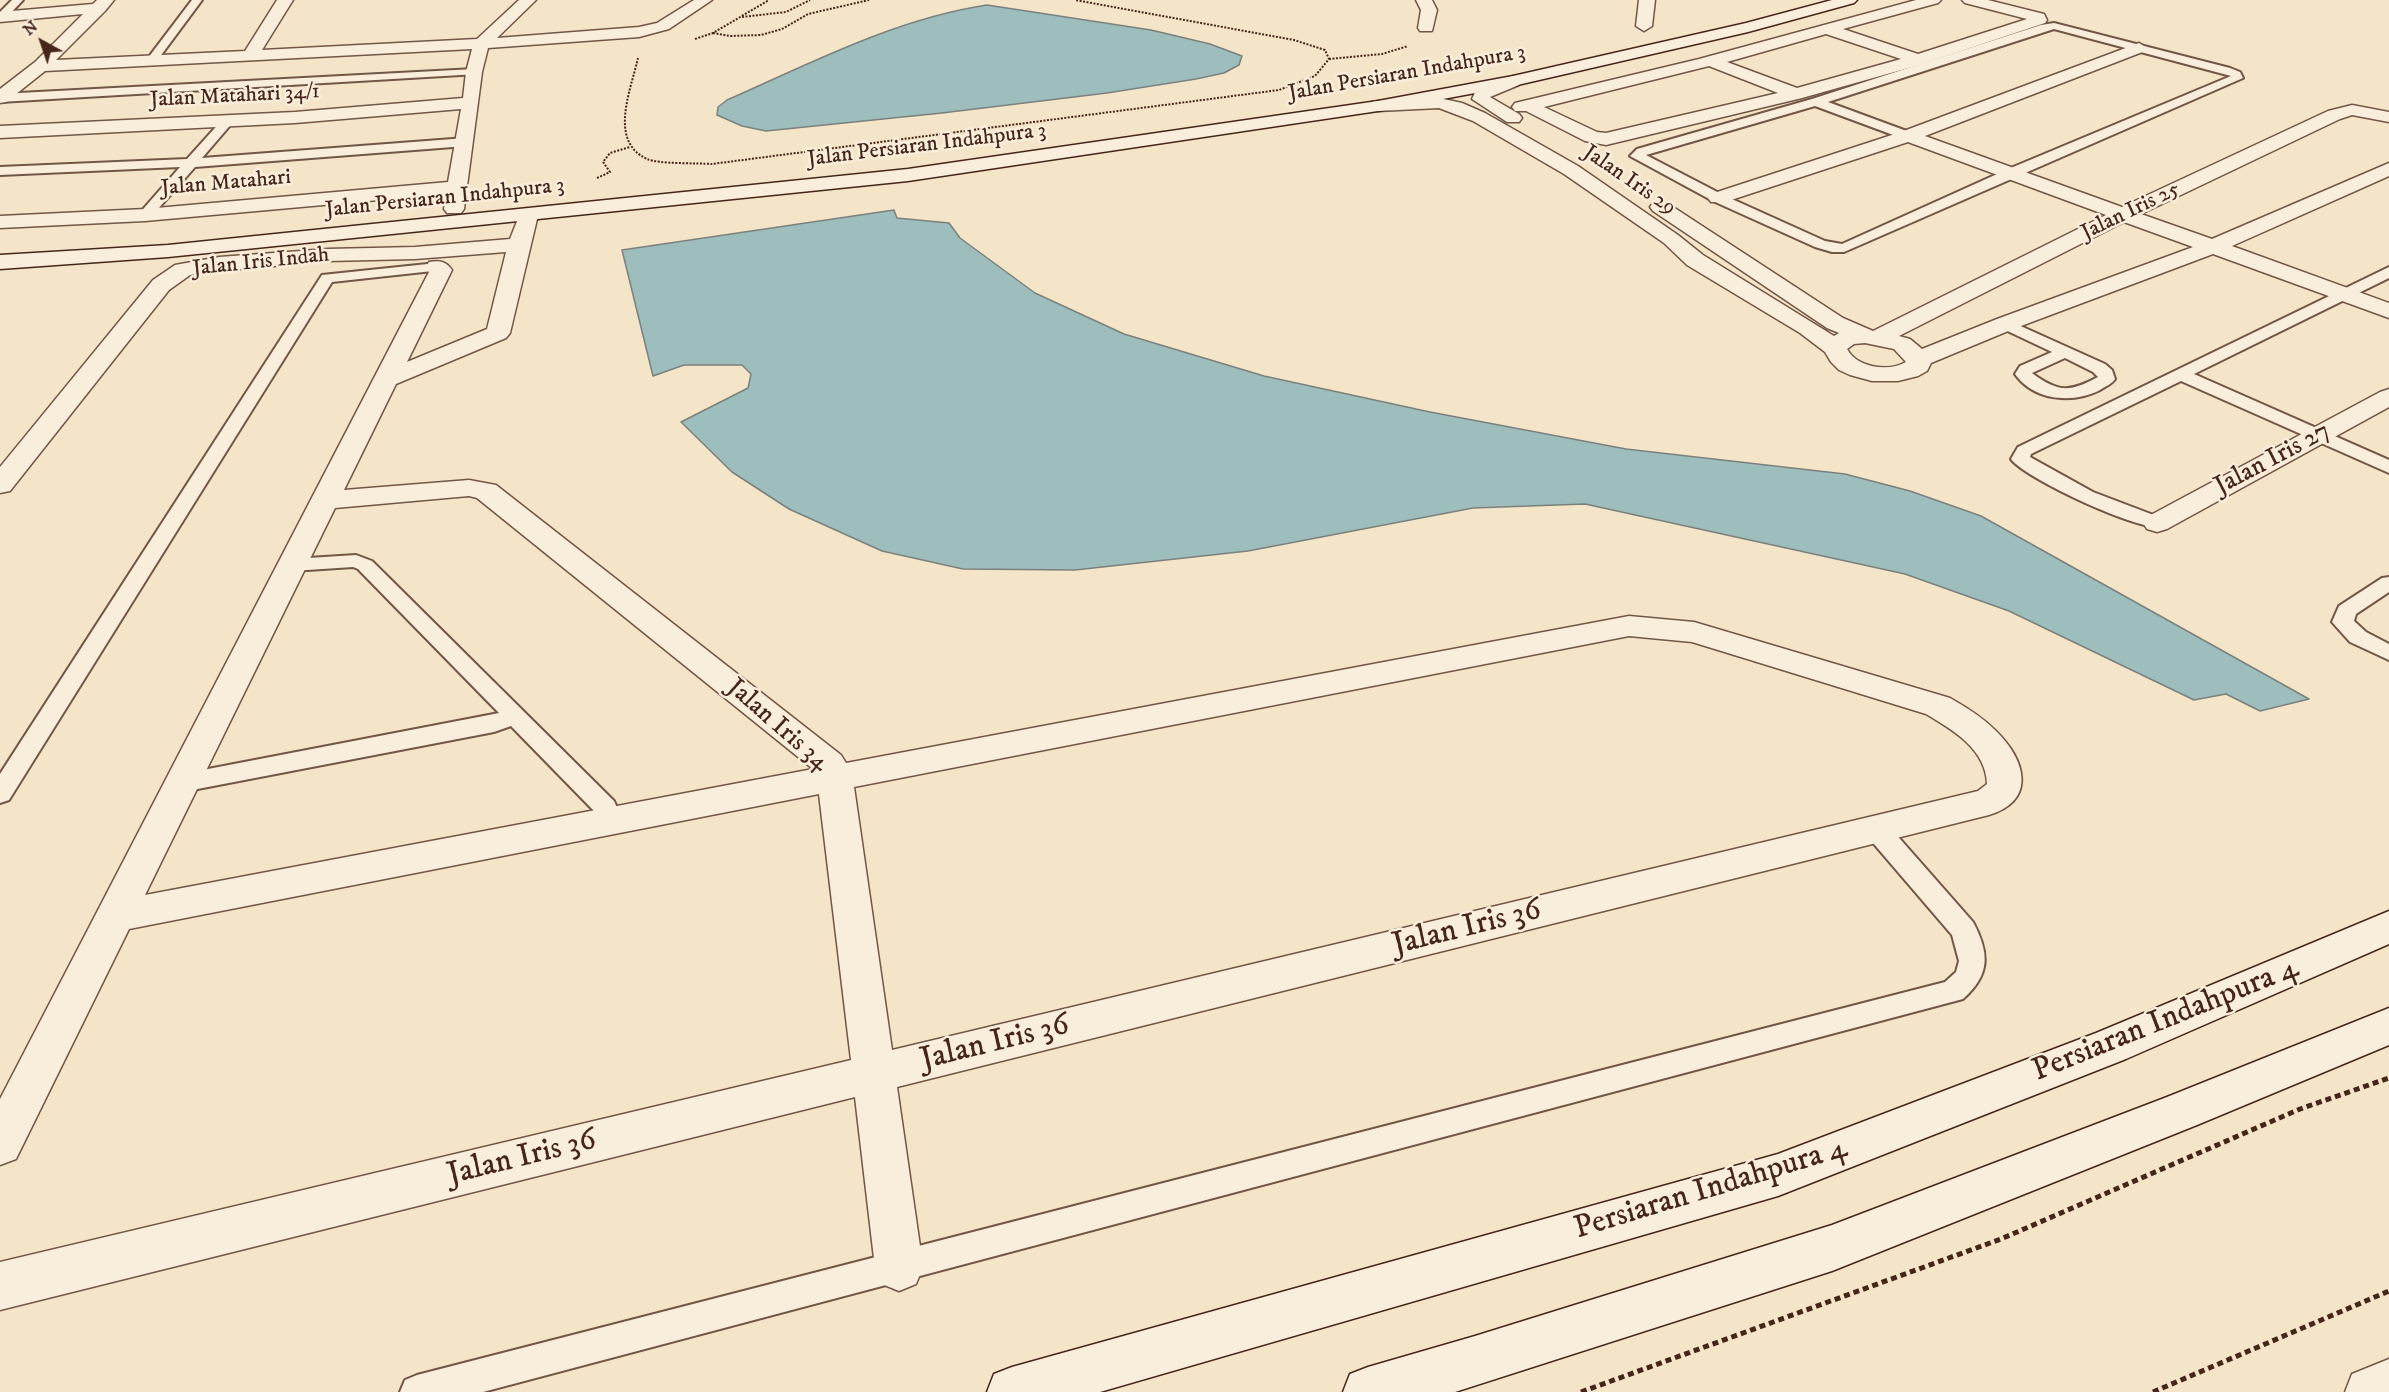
<!DOCTYPE html>
<style>
body{margin:0}
#map{position:relative;width:2389px;height:1392px;overflow:hidden;background:#f5e5c8;font-family:"IM FELL DW Pica",serif}
canvas{display:block}
.north{position:absolute;left:12px;top:12px;width:60px;height:60px;-webkit-text-stroke:4px #f8eedb;paint-order:stroke;rotate:320deg;font-size:16px;font-weight:700;line-height:24px;text-align:center;color:#46261b}
.north::after{content:'';display:block;margin:auto;width:21px;height:27px;background:#46261b;clip-path:polygon(50% 0,100% 100%,50% 72%,0 100%)}
</style>
<div id="map">
<canvas width="2389" height="1392"></canvas>
<div class="north">N</div>
</div>
<script>
const context = document.querySelector('canvas').getContext('2d');
context.lineJoin = 'round';
function paint(path, color) {
  context.fillStyle = color;
  context.fill(path, 'evenodd');
}
function stroke(path, color, width, dash) {
  context.strokeStyle = color;
  context.lineWidth = width;
  context.lineCap = dash ? 'butt' : 'round';
  context.setLineDash(dash || []);
  context.stroke(path);
}
function drawText(font, color, halo, rows, align = 'center') {
  context.font = font + ' "IM FELL DW Pica",serif';
  context.lineWidth = 5;
  context.setLineDash([]);
  context.textBaseline = 'middle';
  context.strokeStyle = halo;
  context.fillStyle = color;
  for (const [text, x, y, turn = 0] of rows) {
    context.save();
    context.translate(x, y);
    context.rotate((+turn || 0) * Math.PI / 180);
    context.textAlign = isNaN(turn) ? turn : align;
    if (halo) context.strokeText(text, 0, 0);
    context.fillText(text, 0, 0);
    context.restore();
  }
}
const water = new Path2D(`
 M 987,5 L 1151,30 L 1210,44 L 1242,56 L 1239,65 L 1224,73 L 1196,79 L 1107,93 L 942,113 L 766,131 L 742,126 L 717,115 L 718,107 L 727,100 C 811,63 895,19 987,5 Z
 M 894,210 L 897,218 L 949,223 L 960,238 L 1035,293 L 1124,334 L 1264,376 L 1430,412 L 1626,449 L 1845,474 L 1910,491 L 1981,516 L 2309,699 L 2260,711 L 2226,694 L 2194,700 L 2009,611 L 1905,574 L 1585,504 L 1473,508 L 1248,551 L 1075,570 L 963,569 L 882,551 L 789,509 L 732,472 L 681,422 L 748,388 L 751,374 L 742,365 L 684,365 L 653,376 L 622,250 Z`);
paint(water, '#9ebdbd');
stroke(water, '#7b817c', 1.5);
const lane = new Path2D(`
 M 12,0 L 23,0 L 4,20 L 0,21 L 0,12 Z
 M 192,0 L 202,0 L 156,62 L 148,62 L 148,58 Z
 M 2054,23 L 2230,68 L 2240,72 L 2243,78 L 1844,252 L 1832,252 L 1815,247 L 1713,201 L 1630,156 L 1637,149 L 1812,99 L 2041,25 ZM 2054,29 L 2231,76 L 2006,170 L 1842,244 L 1825,241 L 1723,195 L 1646,155 L 1815,106 L 1904,139 L 1912,139 L 1914,136 L 1912,133 L 1828,102 Z
 M 474,69 L 478,70 L 478,74 L 0,102 L 0,94 Z
 M 227,118 L 233,122 L 202,158 L 466,138 L 472,142 L 466,146 L 195,167 L 150,218 L 145,219 L 138,215 L 180,167 L 0,175 L 0,167 L 187,159 L 223,119 Z
 M 437,263 L 444,267 L 442,270 L 332,282 L 9,800 L 0,803 L 0,774 L 322,275 Z
 M 2389,267 L 2389,278 L 2194,374 L 2389,460 L 2389,473 L 2181,381 L 2031,454 L 2030,457 L 2093,492 L 2164,519 L 2167,523 L 2164,527 C 2142,533 2024,478 2011,459 L 2018,447 Z
 M 2005,319 L 2105,364 L 2112,370 L 2115,379 C 2112,384 2106,386 2100,390 C 2073,404 2034,401 2015,374 L 2020,366 L 2052,352 L 1999,327 L 1997,324 L 1999,321 ZM 2065,358 L 2093,372 L 2098,377 C 2070,392 2059,393 2032,373 Z
 M 356,555 L 372,561 L 614,801 L 623,821 L 620,828 L 611,830 L 602,828 L 595,812 L 511,726 L 494,732 L 182,792 L 174,789 L 170,783 L 174,777 L 182,774 L 499,713 L 358,569 L 353,567 L 292,571 L 285,569 L 282,565 L 285,561 L 292,559 Z
 M 2389,577 L 2389,592 L 2356,614 L 2354,621 L 2366,632 L 2389,644 L 2389,660 L 2350,642 L 2332,622 L 2339,606 L 2382,578 Z
 M 1877,821 L 1886,823 L 1973,922 C 1990,954 1990,975 1963,999 L 483,1392 L 400,1392 L 405,1380 L 417,1375 L 1945,982 L 1956,972 L 1959,961 L 1952,935 L 1868,837 L 1865,830 L 1868,823 Z`);
const street = new Path2D(`
 M 97,0 L 114,0 L 105,11 L 56,60 L 245,51 L 277,0 L 293,0 L 262,50 L 477,39 L 519,0 L 536,0 L 497,38 L 639,27 L 657,23 L 694,0 L 712,0 L 669,29 L 639,37 L 488,48 L 482,72 L 464,209 L 461,213 L 447,213 L 444,209 L 446,194 L 145,221 L 0,228 L 0,216 L 145,209 L 448,182 L 461,109 L 295,123 L 0,138 L 0,126 L 295,112 L 463,98 L 466,72 L 472,49 L 45,71 L 6,102 L 0,103 L 0,89 L 35,62 L 83,14 L 0,22 L 0,12 L 93,4 Z
 M 1416,0 L 1432,0 L 1437,10 L 1432,31 L 1420,31 L 1418,28 L 1421,10 Z
 M 1639,0 L 1655,0 L 1652,26 L 1644,31 L 1636,26 Z
 M 1916,0 L 1941,0 L 1938,3 L 1843,29 L 1918,54 L 2027,19 L 1965,3 L 1962,0 L 1988,0 L 2044,14 L 2047,20 L 2045,23 L 1919,65 L 1802,98 L 1606,145 L 1585,141 L 1526,111 L 1515,111 L 1512,107 L 1515,103 L 1699,59 ZM 1826,34 L 1901,59 L 1797,88 L 1727,62 ZM 1709,66 L 1778,93 L 1606,133 L 1597,132 L 1544,107 Z
 M 2139,43 L 2147,48 L 2145,51 L 1925,136 L 2122,207 L 2328,111 L 2352,105 L 2389,112 L 2389,122 L 2352,115 L 2340,119 L 2141,214 L 2212,239 L 2389,163 L 2389,176 L 2232,246 L 2389,303 L 2389,318 L 2213,254 L 2013,329 L 1931,363 L 1927,371 L 1918,376 L 1898,381 L 1872,381 L 1850,375 L 1839,370 L 1831,362 L 1825,352 L 1800,333 L 1687,265 L 1664,243 L 1564,174 L 1473,121 L 1439,108 L 1378,111 L 1372,110 L 1369,106 L 1372,102 L 1378,101 L 1439,98 L 1462,103 L 1485,113 L 1578,166 L 1678,235 L 1703,255 L 1834,336 L 1839,333 L 1827,328 L 1653,211 L 1650,207 L 1653,203 L 1667,203 L 1843,318 L 1873,331 L 2106,215 L 1908,142 L 1725,202 L 1711,202 L 1708,198 L 1711,194 L 1901,132 ZM 2124,222 L 2193,247 L 1997,319 L 1922,349 L 1910,339 L 1899,336 ZM 1865,343 L 1894,349 L 1906,362 C 1889,372 1857,368 1847,349 L 1854,344 Z
 M 1513,76 L 1519,77 L 1522,81 L 1519,85 L 1490,97 L 1519,114 L 1522,118 L 1519,122 L 1507,122 L 1472,99 L 1476,90 Z
 M 528,209 L 535,211 L 538,215 L 510,333 L 506,338 L 396,384 L 344,490 L 469,480 L 496,485 L 841,755 L 846,763 L 1629,616 L 1694,622 L 1950,698 C 1966,707 1982,717 1995,730 C 2025,759 2038,800 1989,815 L 897,1087 L 923,1267 L 916,1284 L 899,1291 L 882,1284 L 875,1267 L 855,1097 L 0,1310 L 0,1262 L 851,1060 L 819,794 L 129,929 L 16,1159 L 0,1165 L 0,1099 L 429,272 L 426,267 L 429,262 C 439,260 446,261 452,270 L 407,362 L 487,329 L 506,252 L 415,259 L 328,261 L 219,271 L 190,275 L 169,290 L 10,491 L 0,493 L 0,467 L 153,280 L 175,265 L 219,257 L 328,249 L 415,247 L 510,239 L 521,211 ZM 469,496 L 477,498 L 813,769 L 145,895 L 335,508 ZM 1629,636 L 1692,642 L 1926,714 C 1953,730 1986,749 1987,784 L 1978,791 L 892,1050 L 854,787 Z
 M 2389,389 L 2389,407 L 2167,529 L 2157,532 L 2147,529 L 2143,523 L 2147,517 L 2380,392 Z
 M 2389,1359 L 2389,1392 L 2345,1392 L 2352,1374 Z`);
const secondary = new Path2D(`
 M 1832,0 L 1857,0 L 1854,3 L 1748,32 L 1513,86 L 1378,111 L 908,181 L 168,257 L 0,269 L 0,255 L 168,245 L 908,169 L 1378,101 L 1513,76 L 1746,23 Z
 M 2389,911 L 2389,944 L 2126,1059 L 1778,1196 L 1100,1392 L 987,1392 L 994,1374 L 1012,1367 L 1778,1154 L 2096,1033 Z
 M 2389,1008 L 2389,1045 L 2197,1125 L 1832,1271 L 1455,1392 L 1343,1392 L 1350,1374 L 1368,1367 L 1475,1336 L 1832,1225 L 2167,1097 Z`);
stroke(lane, '#725646', 4);
stroke(street, '#725646', 3);
stroke(secondary, '#46261b', 3);
stroke(new Path2D(`
 M 742,17 L 786,12 L 810,0
 M 713,33 L 730,36 L 761,35 L 782,29 L 808,14 L 869,0
 M 695,39 L 713,33 L 769,0
 M 638,58 C 631,90 608,141 647,159 C 657,164 698,163 712,164 L 1279,90 L 1315,76 L 1329,59 L 1325,50 L 1294,40 L 1075,0
 M 1329,59 L 1382,54 L 1408,46
 M 597,178 L 610,172 L 603,162 L 610,153 L 630,147`), '#46261b', 2, [2, 1.5]);
stroke(new Path2D(`
 M 1581,1392 L 2001,1239 L 2300,1109 L 2389,1078
 M 2153,1392 L 2389,1291`), '#46261b', 5, [6, 4]);
paint(lane, '#f8eedb');
paint(street, '#f8eedb');
paint(secondary, '#f8eedb');
drawText('22px', '#46261b', '#f8eedb', [
 ["Jalan Persiaran Indahpura 3",1407,74,-10],
 ["Jalan Matahari 34/1",235,97,-3],
 ["Jalan Persiaran Indahpura 3",927,146,-7],
 ["Jalan Iris 29",1629,181,34],
 ["Jalan Matahari",226,184,-5],
 ["Jalan Persiaran Indahpura 3",445,199,-6],
 ["Jalan Iris 25",2131,212,-26],
 ["Jalan Iris Indah",261,263,-6]
]);
drawText('26px', '#46261b', '#f8eedb', [
 ["Jalan Iris 27",2273,460,-28],
 ["Jalan Iris 34",777,726,41]
]);
drawText('32px', '#46261b', '#f8eedb', [
 ["Jalan Iris 36",1467,929,-14],
 ["Persiaran Indahpura 4",2166,1021,-22],
 ["Jalan Iris 36",995,1044,-14],
 ["Jalan Iris 36",522,1159,-14],
 ["Persiaran Indahpura 4",1711,1190,-17]
]);
</script>
